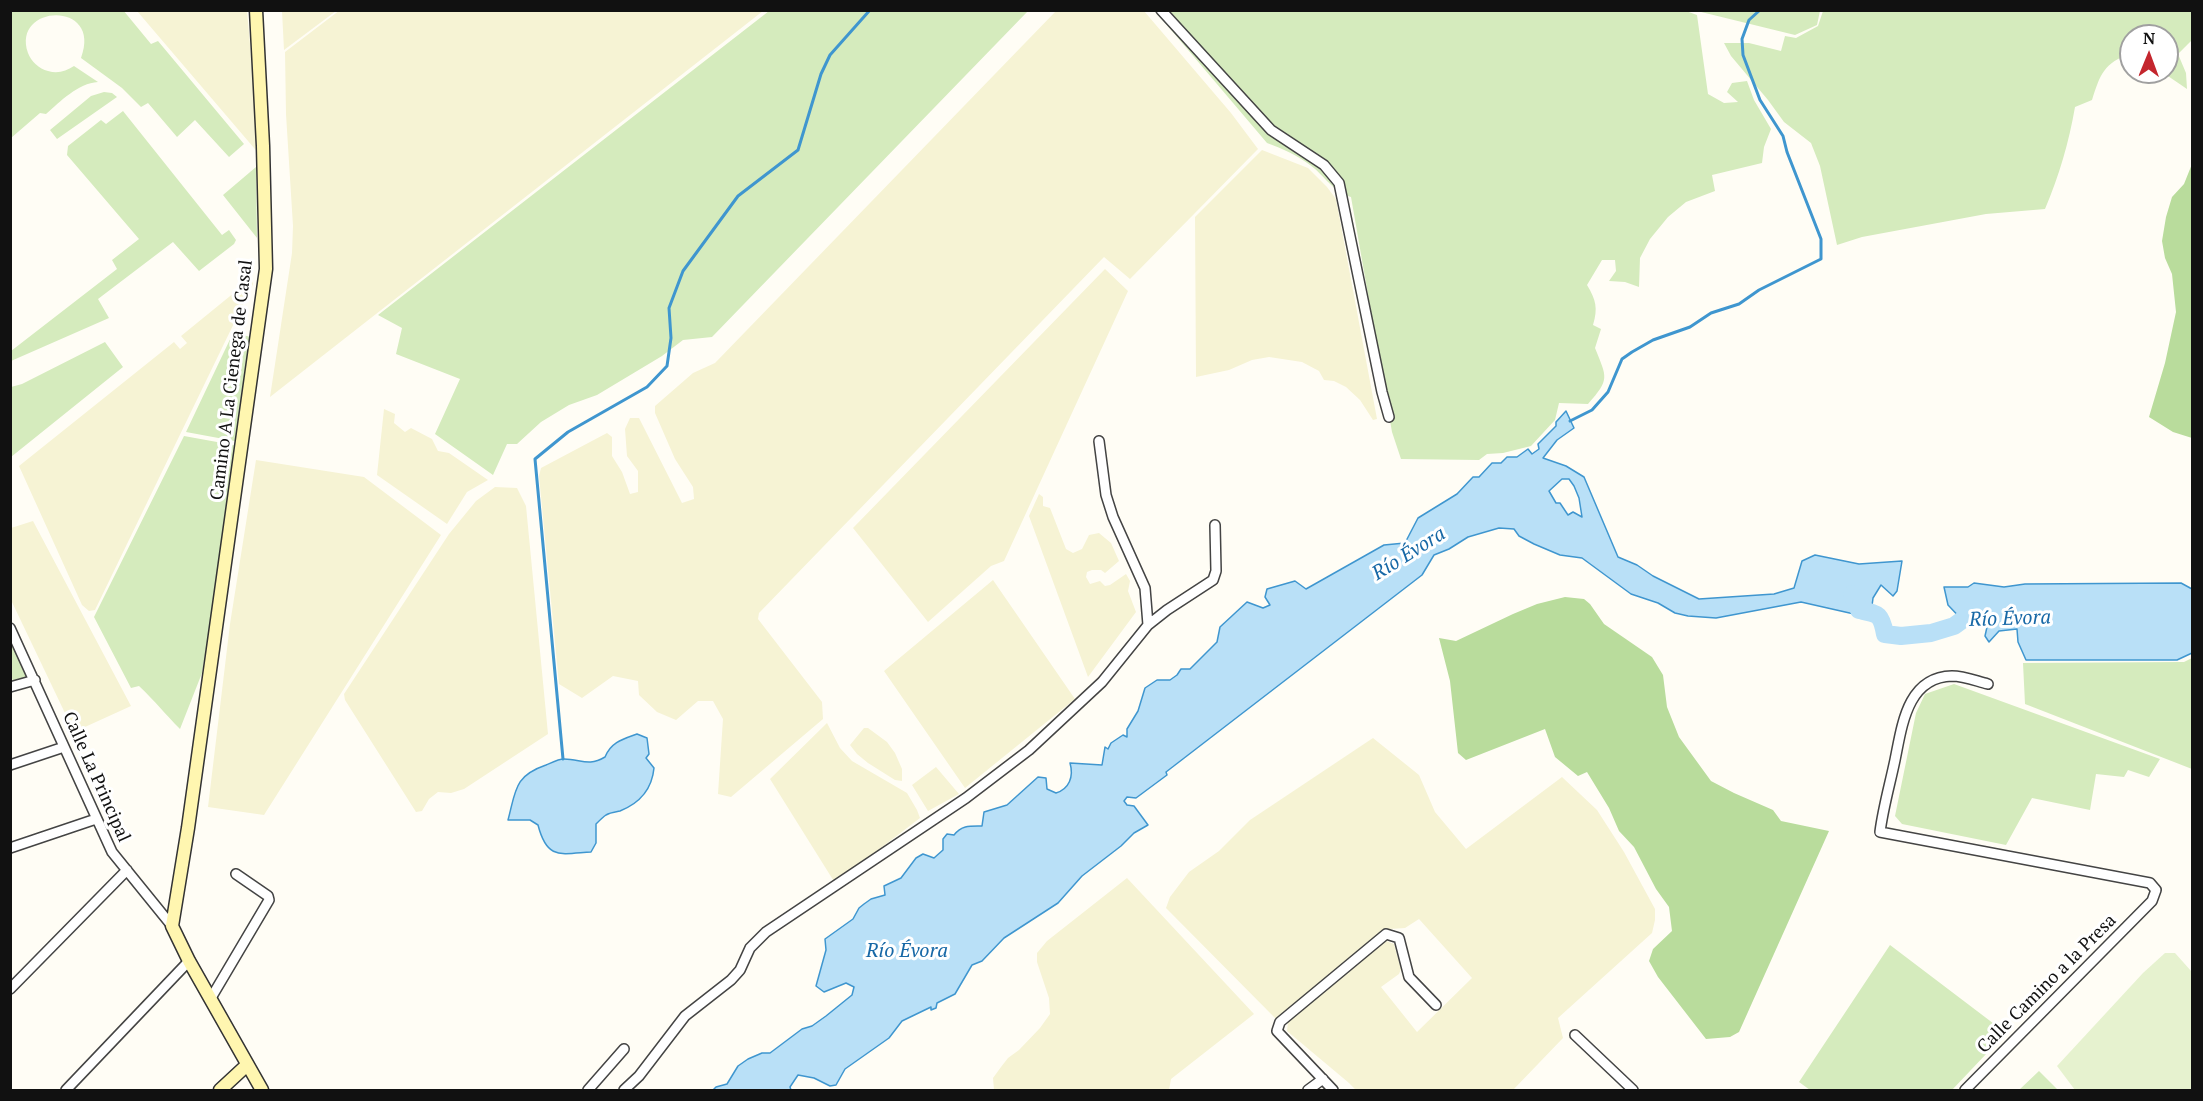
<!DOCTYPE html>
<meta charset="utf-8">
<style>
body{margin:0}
#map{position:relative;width:2203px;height:1101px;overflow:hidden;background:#fffdf5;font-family:"PT Serif",serif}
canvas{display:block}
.frame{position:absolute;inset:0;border:12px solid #111;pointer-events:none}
.north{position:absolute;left:2119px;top:24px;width:60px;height:60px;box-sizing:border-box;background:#fff;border:2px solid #a0a0a0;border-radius:50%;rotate:1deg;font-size:16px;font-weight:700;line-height:24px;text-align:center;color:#111}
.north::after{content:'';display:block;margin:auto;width:21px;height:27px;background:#c4262e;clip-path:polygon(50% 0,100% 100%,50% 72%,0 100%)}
</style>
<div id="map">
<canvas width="2203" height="1101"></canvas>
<div class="frame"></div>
<div class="north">N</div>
</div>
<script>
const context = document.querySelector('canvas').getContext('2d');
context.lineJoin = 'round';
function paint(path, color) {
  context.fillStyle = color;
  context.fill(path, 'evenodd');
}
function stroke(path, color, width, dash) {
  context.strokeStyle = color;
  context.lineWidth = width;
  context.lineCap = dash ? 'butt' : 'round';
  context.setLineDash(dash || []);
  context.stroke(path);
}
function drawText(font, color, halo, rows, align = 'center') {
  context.font = font + ' "PT Serif",serif';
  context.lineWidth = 6;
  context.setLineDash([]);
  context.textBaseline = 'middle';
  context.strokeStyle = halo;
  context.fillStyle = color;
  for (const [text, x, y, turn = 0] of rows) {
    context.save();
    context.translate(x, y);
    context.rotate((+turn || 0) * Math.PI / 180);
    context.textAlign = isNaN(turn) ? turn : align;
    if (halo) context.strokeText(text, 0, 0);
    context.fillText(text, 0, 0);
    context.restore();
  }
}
paint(new Path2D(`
 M 340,10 L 763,10 L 763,11 L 270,397 L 292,253 L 293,226 L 286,114 L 285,52 Z
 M 137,11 L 247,11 L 260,155 Z
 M 282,11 L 282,10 L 336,11 L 284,50 Z
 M 1056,11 L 1144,11 L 1231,113 L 1258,149 L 1130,279 L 1104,257 L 759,613 L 758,619 L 822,702 L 823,719 L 731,797 L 718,794 L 723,719 L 713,701 L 698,701 L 676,720 L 657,712 L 639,695 L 638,681 L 613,676 L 582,698 L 559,684 L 539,476 L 541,468 L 607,433 L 612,437 L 612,456 L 622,472 L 630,494 L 638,492 L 638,471 L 627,456 L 625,429 L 630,418 L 639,418 L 682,503 L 694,499 L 693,487 L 675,459 L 655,413 L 655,406 L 693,373 L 715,363 Z
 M 1262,150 L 1308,168 L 1327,187 L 1336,199 L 1377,419 L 1373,420 L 1360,400 L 1346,387 L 1334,381 L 1324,380 L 1319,371 L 1302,362 L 1269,357 L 1252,360 L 1229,370 L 1196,377 L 1195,217 Z
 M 1105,269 L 1128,291 L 1004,561 L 991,566 L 928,622 L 853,528 Z
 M 251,279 L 253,284 L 95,610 L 89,611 L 82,605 L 19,466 L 174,342 L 180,349 L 187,343 L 181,336 Z
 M 384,409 L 395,414 L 394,423 L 405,432 L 411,428 L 432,439 L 438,451 L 449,453 L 488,480 L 467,492 L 447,524 L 377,475 Z
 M 256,460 L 364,477 L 441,535 L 264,815 L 208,807 L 230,624 Z
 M 495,487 L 517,488 L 526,506 L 548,734 L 464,789 L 451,793 L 438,792 L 429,799 L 422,811 L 416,812 L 345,700 L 344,694 L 449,534 L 476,501 Z
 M 1039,494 L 1043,497 L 1043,506 L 1050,508 L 1066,549 L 1073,553 L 1082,549 L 1089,535 L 1099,533 L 1111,543 L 1119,561 L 1105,573 L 1101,570 L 1092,570 L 1087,572 L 1086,577 L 1090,584 L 1100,581 L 1105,586 L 1110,585 L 1126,574 L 1130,581 L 1128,591 L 1136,612 L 1088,677 L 1029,516 Z
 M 33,521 L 131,706 L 74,732 L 11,600 L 11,528 Z
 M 993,580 L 1075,699 L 965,788 L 884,671 Z
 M 827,723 L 840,748 L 852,761 L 907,793 L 917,810 L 920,818 L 835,883 L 770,779 Z
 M 864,728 L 868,728 L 887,742 L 895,753 L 902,769 L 902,781 L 895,780 L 868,763 L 857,754 L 850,745 Z
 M 1373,738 L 1419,775 L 1435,812 L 1466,849 L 1562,777 L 1597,810 L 1624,852 L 1655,909 L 1655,920 L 1652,933 L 1558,1018 L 1563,1038 L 1513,1090 L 1356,1090 L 1349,1083 L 1287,1031 L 1288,1022 L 1386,941 L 1394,944 L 1401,969 L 1399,974 L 1381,987 L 1417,1032 L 1472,978 L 1419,919 L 1405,928 L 1390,929 L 1378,934 L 1276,1019 L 1166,908 L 1170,897 L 1189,872 L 1219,851 L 1250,820 Z
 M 936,767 L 959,794 L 928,811 L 912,785 Z
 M 1127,878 L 1254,1014 L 1171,1079 L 1169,1090 L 994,1090 L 993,1078 L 1001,1067 L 1008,1058 L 1019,1050 L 1040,1028 L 1050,1014 L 1049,998 L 1037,962 L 1037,953 L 1047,941 Z`), '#f6f3d4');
paint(new Path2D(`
 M 123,10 L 151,44 L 158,41 L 244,144 L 229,157 L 195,120 L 177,137 L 148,103 L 141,107 L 122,88 L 81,58 C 103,0 11,4 28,53 C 31,61 39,69 48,71 C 58,74 66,71 74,66 L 98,82 C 78,83 60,102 46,114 L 40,113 L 11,138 L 11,11 Z
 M 769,11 L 1028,11 L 712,337 L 683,340 L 662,356 L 597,395 L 569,405 L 541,422 L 517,444 L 507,444 L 493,475 L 435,434 L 460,379 L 396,354 L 402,328 L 378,315 Z
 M 1155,11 L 1686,11 L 1697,15 L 1708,94 L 1724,103 L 1738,102 L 1727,92 L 1732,83 L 1747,81 L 1754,100 L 1771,129 L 1764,147 L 1762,163 L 1712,175 L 1715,191 L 1686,202 L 1668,217 L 1650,239 L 1640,258 L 1639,287 L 1625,282 L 1609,281 L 1616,271 L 1615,260 L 1602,260 L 1587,285 C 1596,300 1598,308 1593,325 L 1601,329 L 1595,348 C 1607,378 1610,379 1588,404 L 1559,403 L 1555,420 L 1531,446 L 1503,453 L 1487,454 L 1479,460 L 1401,459 L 1392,432 L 1351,197 C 1334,193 1324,175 1310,165 C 1297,155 1283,149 1267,143 Z
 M 1697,11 L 1820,11 L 1817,25 L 1795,35 Z
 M 1823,11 L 2192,11 L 2192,40 L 2178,54 L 2186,73 L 2187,89 L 2162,72 L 2167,72 L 2167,36 L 2131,36 L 2131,54 C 2104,62 2100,75 2092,100 L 2075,107 C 2069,142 2059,176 2045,209 L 1986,214 L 1862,237 L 1837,245 L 1820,166 L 1811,143 L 1784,122 L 1768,100 L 1731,56 L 1724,43 L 1749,43 L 1781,51 L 1785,36 L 1796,38 L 1818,26 Z
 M 104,92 L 112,93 L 117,97 L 57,139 L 50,130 L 91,96 Z
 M 123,111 L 222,235 L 229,230 L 236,240 L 234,244 L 199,271 L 173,242 L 98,299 L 109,318 L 11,361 L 11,351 L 117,269 L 112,260 L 139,239 L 67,155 L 68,146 L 101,120 L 106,124 Z
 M 256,167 L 257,238 L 223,195 Z
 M 233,333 L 256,338 L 240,442 L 186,432 Z
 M 105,342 L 123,367 L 11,457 L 11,387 L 22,384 Z
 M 184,436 L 239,446 L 202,673 L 180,729 C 166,715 154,700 139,686 L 131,688 L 94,617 Z
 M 10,631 L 30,677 L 13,682 L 11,674 Z
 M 2192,658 L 2192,769 L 2025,704 L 2023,663 L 2184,662 Z
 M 1954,684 L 2160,759 L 2149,777 L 2128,770 L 2124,777 L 2096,774 L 2090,810 L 2032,798 L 2006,845 L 1902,824 L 1895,816 L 1916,713 L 1925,694 Z
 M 1890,945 L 2006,1033 L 1952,1090 L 1810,1090 L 1799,1082 Z
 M 2039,1071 L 2058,1090 L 2019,1090 Z`), '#d5ebbd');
paint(new Path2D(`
 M 2192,164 L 2192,438 L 2173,432 L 2149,417 L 2165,363 L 2176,312 L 2172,274 L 2165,258 L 2162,241 L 2166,217 L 2172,197 L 2184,184 Z
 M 1565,597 L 1584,599 L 1590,604 L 1604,624 L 1652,657 L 1663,675 L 1667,707 L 1679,737 L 1711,781 L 1734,793 L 1773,810 L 1781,821 L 1829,831 L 1739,1032 L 1730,1037 L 1706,1039 L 1658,977 L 1649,961 L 1653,949 L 1672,931 L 1669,907 L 1656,889 L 1634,847 L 1619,831 L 1609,808 L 1587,772 L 1578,776 L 1555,757 L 1545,729 L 1466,760 L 1458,753 L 1450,681 L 1439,638 L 1456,641 L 1513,614 L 1537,604 Z`), '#b9dc9c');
paint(new Path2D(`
 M 2165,953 L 2175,953 L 2192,972 L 2192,1090 L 2075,1090 L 2057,1066 L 2143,973 Z`), '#e6f2cf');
const water = new Path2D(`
 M 1566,411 L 1574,428 L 1557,440 L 1543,458 L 1566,466 L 1584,477 L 1618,557 L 1637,565 L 1653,576 L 1699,599 L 1774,594 L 1794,588 L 1802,561 L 1815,555 L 1859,564 L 1902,561 L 1897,591 L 1893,596 L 1881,585 L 1873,598 L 1872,606 L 1867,611 L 1854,614 L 1801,602 L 1716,618 L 1688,616 L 1675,613 L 1658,603 L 1631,594 L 1582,558 L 1560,555 L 1534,544 L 1519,536 L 1514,529 L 1499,528 L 1468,537 L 1449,549 L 1434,555 L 1422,575 L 1179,762 L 1166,772 L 1167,775 L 1136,798 L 1127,797 L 1124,801 L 1127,805 L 1134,806 L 1148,825 L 1134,833 L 1121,846 L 1082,876 L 1058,903 L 1004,938 L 982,961 L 972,965 L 955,994 L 937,1003 L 936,1008 L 931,1010 L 931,1007 L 902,1021 L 889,1038 L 845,1069 L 836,1085 L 830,1086 L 814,1078 L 798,1075 L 790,1087 L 791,1090 L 713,1090 L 716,1087 L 727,1084 L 738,1066 L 748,1059 L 762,1053 L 770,1053 L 802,1029 L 812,1026 L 826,1016 L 852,995 L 854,987 L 846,983 L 824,992 L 816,986 L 826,950 L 825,939 L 853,919 L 859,908 L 864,904 L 871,899 L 885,895 L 884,886 L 901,878 L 916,858 L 923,854 L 934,858 L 943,850 L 943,839 L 947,834 L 954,835 C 962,825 970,826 982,826 L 984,812 L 1007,805 L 1038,777 L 1046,778 L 1047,789 L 1056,793 C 1069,789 1074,777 1070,763 L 1102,765 L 1105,747 L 1108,749 L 1111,743 L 1123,735 L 1127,737 L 1127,729 L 1138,711 L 1145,688 L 1157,680 L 1170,680 L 1177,675 L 1181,669 L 1190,669 L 1217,642 L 1220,627 L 1247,602 L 1263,608 L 1270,605 L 1265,597 L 1267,589 L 1295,581 L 1306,589 L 1384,545 L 1405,543 L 1418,518 L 1457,494 L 1473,477 L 1479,477 L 1492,463 L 1501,463 L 1507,457 L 1517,457 L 1528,449 L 1532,454 L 1539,449 L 1538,444 L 1556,426 L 1556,422 ZM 1562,479 L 1569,479 L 1574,486 L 1579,498 L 1582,517 L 1573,512 L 1568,515 L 1560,503 L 1556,503 L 1549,491 Z
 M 1974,583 L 2004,587 L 2025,584 L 2181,583 L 2192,589 L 2192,653 L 2177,660 L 2026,660 L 2018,642 L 2017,629 L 1999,631 L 1989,642 L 1985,636 L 1987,627 L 1966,624 L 1948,605 L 1944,587 L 1968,587 Z
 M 637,734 L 647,738 L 649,754 L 646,758 L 654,768 C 652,789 640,803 620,811 C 616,812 611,812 606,815 C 603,817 599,821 596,824 L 596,843 L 591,852 C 560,854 547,860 538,825 L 530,820 L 508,820 C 516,790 514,776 546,765 C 551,763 558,759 564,759 C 581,759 588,767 605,757 C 611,742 623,739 637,734 Z`);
paint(water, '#b9e0f7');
stroke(water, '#3f96cf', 1.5);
stroke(new Path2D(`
 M 1570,421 L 1592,410 L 1608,392 L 1622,359 L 1632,352 L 1653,340 L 1690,327 L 1711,313 L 1739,304 L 1759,290 L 1821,259 L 1821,239 L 1787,152 L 1783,136 L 1760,100 L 1743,55 L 1742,39 L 1749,20 L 1760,10
 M 563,759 L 535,459 L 568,432 L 647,387 L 667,366 L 671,338 L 669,308 L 683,271 L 738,196 L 798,150 L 821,74 L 830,55 L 870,10`), '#3f96cf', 3);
stroke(new Path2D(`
 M 1852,594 L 1859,610 C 1878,614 1881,613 1885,634 L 1901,636 L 1931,633 L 1954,626 L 1965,618 L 1987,618`), '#b9e0f7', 18);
const street = new Path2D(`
 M 1161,10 L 1271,130 L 1324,165 L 1339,183 L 1382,392 L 1389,417
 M 1099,441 L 1106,495 L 1113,517 L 1145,588 L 1148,625
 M 10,628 L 112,852 L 172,926
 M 10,687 L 35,680
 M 10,765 L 64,747
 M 10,848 L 96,819
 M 10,989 L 127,870
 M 211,998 L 269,900 L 268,896 L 236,874
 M 1575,1035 L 1633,1090
 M 66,1090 L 189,961
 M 588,1090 L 624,1049
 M 624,1090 L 639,1076 L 685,1016 L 731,980 L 740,970 L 750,948 L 766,932 L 966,798 L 1029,750 L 1102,682 L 1148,625 L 1167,610 L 1213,580 L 1216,571 L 1215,525
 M 1308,1090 L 1323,1079
 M 1333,1090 L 1277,1031 L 1280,1022 L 1386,934 L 1399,938 L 1409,977 L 1436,1005
 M 1965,1090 L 2152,901 L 2156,890 L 2150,883 L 1880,832 C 1883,808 1890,784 1895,760 C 1902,726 1907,677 1952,676 C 1964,676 1976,681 1988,684`);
const secondary = new Path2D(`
 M 256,10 L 263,146 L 266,269 L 188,828 L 172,926 L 189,961 L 262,1090
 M 220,1090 L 247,1065`);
stroke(street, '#444', 12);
stroke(secondary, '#333', 15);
stroke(street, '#fff', 9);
stroke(secondary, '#fff6b0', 12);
drawText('18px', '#111', '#fff', [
 ["Camino A La Cienega de Casal",232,380,-83],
 ["Calle La Principal",96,777,66],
 ["Calle Camino a la Presa",2047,984,-45]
]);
drawText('italic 20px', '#1768a6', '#fff', [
 ["Río Évora",1409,554,-32],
 ["Río Évora",2010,619,-2],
 ["Río Évora",907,951]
]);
</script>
